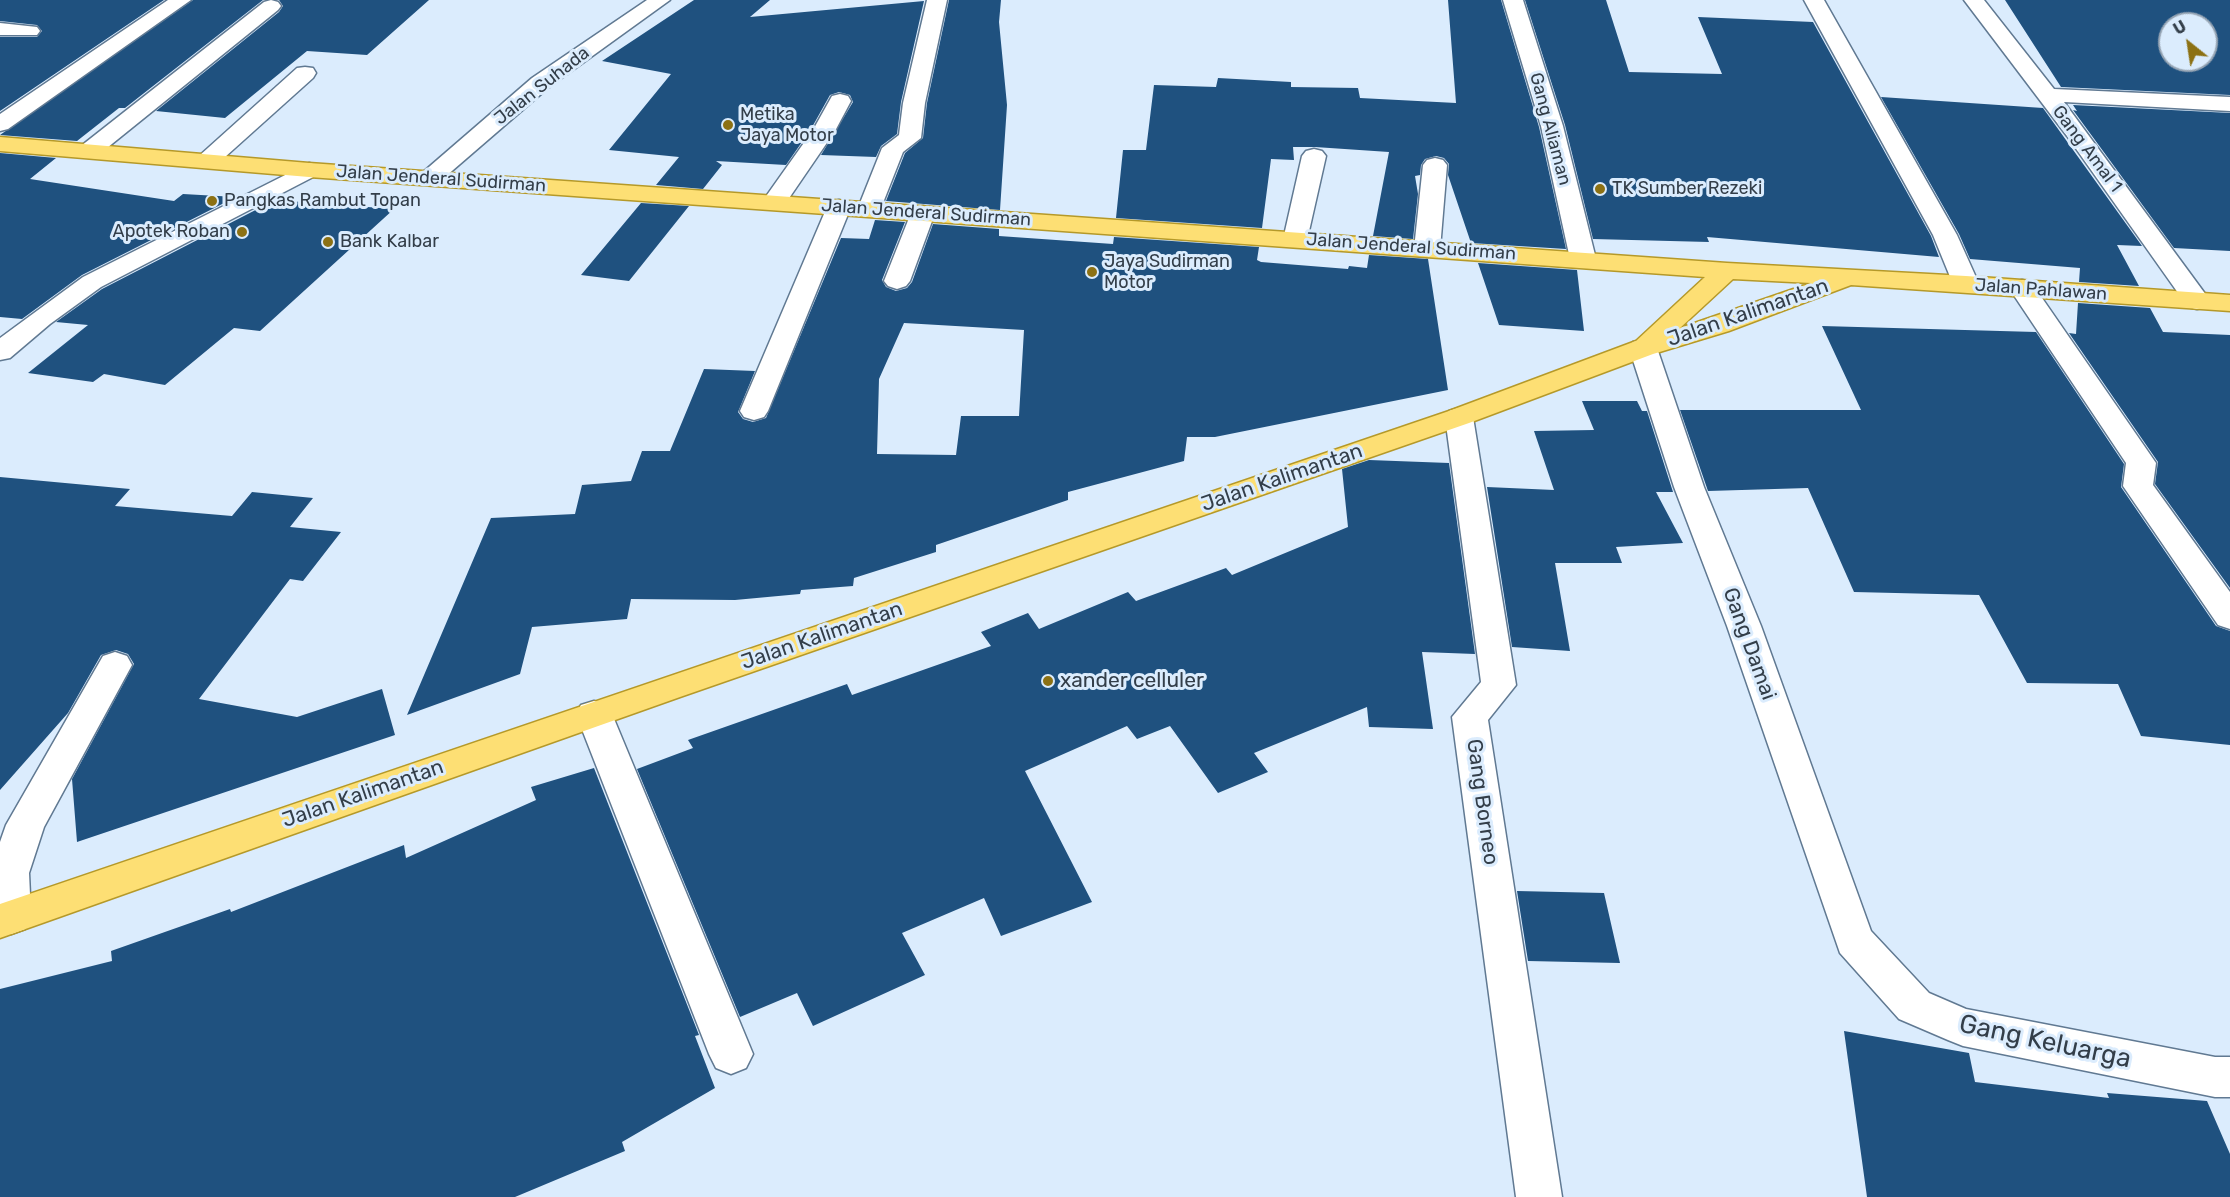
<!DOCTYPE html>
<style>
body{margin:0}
#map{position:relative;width:2230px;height:1197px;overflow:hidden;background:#dbecfd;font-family:Rubik,sans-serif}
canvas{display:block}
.north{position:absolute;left:2158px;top:12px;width:60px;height:60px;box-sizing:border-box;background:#dbecfd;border:2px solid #98a6b5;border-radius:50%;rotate:330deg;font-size:16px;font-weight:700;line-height:24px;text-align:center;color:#333e49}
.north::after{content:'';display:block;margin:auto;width:21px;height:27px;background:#8c7114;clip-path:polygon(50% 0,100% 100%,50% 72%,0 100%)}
</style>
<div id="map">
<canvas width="2230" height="1197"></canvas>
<div class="north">U</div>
</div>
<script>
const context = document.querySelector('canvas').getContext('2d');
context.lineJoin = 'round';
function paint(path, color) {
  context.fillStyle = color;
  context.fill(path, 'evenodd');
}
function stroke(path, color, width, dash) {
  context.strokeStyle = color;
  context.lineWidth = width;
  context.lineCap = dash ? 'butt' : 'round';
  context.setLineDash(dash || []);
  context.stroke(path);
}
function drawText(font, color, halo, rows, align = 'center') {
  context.font = font + ' Rubik,sans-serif';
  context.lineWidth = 6;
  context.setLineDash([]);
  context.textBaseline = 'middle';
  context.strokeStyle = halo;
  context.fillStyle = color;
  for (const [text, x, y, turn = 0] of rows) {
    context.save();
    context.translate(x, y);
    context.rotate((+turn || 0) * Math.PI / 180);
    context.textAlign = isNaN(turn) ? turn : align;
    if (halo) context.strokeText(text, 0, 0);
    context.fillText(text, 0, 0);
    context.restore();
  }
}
paint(new Path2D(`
 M 0,0 L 164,0 L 0,111 L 0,37 L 37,37 L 42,31 L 37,25 L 0,21 Z
 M 193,0 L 263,0 L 125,108 L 119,108 L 77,141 L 0,135 Z
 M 279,0 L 429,0 L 367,55 L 307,51 L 225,118 L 156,111 L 279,12 L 283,6 Z
 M 694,0 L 770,0 L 750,17 L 924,1 L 901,102 L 897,134 L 881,146 L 876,157 L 821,155 L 853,102 L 850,95 L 839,92 L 830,95 L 811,129 L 786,165 L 716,161 L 722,165 L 703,189 L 656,185 L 679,157 L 609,150 L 671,74 L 602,61 Z
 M 949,0 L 1001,0 L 999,22 L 1007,105 L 1000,210 L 886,201 L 905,153 L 923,138 L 927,103 Z
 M 1448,0 L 1501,0 L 1539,127 L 1566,249 L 1471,243 L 1448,175 L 1449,164 L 1444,158 L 1436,156 L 1425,159 L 1421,165 L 1420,175 L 1415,176 L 1418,194 L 1413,239 L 1373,236 L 1389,152 L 1315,147 L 1293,147 L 1294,160 L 1271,159 L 1262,228 L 1116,218 L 1123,150 L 1146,150 L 1154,85 L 1216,87 L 1218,78 L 1291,82 L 1291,87 L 1358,88 L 1360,98 L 1456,103 Z
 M 1525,0 L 1606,0 L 1629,72 L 1722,74 L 1698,17 L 1813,22 L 1931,236 L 1939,257 L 1707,237 L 1709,242 L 1593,239 L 1565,125 Z
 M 2005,0 L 2230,0 L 2230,95 L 2061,87 ZM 2170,24 L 2206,24 L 2206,60 L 2170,60 Z
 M 1881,97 L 2043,108 L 2142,246 L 2117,245 L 2139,286 L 2079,282 L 2080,268 L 1970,259 L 1959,234 Z
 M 2073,105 L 2230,113 L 2230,251 L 2174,248 L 2073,110 L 2077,111 Z
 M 0,153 L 56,158 L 30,179 L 174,201 L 183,194 L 236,197 L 82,275 L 22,319 L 0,317 Z
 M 275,200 L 394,209 L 260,331 L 234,328 L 165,385 L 104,374 L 93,382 L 28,373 L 88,325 L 56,322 L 102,289 Z
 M 641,203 L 689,206 L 629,281 L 581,275 Z
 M 875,220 L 905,222 L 882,280 L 886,287 L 896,291 L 907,288 L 912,282 L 933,224 L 999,229 L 999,236 L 1113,244 L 1114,237 L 1259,247 L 1257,260 L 1261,262 L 1348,269 L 1349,266 L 1367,268 L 1369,255 L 1428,259 L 1448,390 L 1215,437 L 1187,437 L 1184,461 L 1068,492 L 1068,500 L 936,545 L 936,552 L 854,578 L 853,586 L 801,590 L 800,594 L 735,600 L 631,599 L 627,619 L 532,627 L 520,674 L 407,715 L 491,518 L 575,514 L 582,485 L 631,481 L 642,451 L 670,451 L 704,369 L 755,371 L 738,412 L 743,419 L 753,422 L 766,418 L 841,238 L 869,239 ZM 904,323 L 1024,330 L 1019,416 L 961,416 L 956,455 L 877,454 L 879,379 Z
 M 1478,263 L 1577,270 L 1584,331 L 1499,325 Z
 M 2078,303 L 2150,308 L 2163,332 L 2230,335 L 2230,588 L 2155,484 L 2158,462 L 2069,333 L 2076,334 Z
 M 1822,326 L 2036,332 L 2124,464 L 2121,487 L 2216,626 L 2230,631 L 2230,745 L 2141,736 L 2118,684 L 2027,683 L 1979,595 L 1854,592 L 1808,488 L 1708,491 L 1680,410 L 1861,410 Z
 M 1582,401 L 1637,401 L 1642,411 L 1647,411 L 1673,492 L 1656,492 L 1683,543 L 1616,547 L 1622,563 L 1555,563 L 1570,651 L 1512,647 L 1487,487 L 1554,490 L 1534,431 L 1594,430 Z
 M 1369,460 L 1449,463 L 1475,654 L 1422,652 L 1433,729 L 1369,727 L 1367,707 L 1254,753 L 1268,772 L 1218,793 L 1170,726 L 1137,739 L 1127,726 L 1025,771 L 1092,902 L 1001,936 L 984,898 L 902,933 L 925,975 L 813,1026 L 797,993 L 740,1017 L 637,769 L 693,748 L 688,740 L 847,684 L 852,695 L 991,646 L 981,632 L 1028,613 L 1039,629 L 1128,592 L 1136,601 L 1226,568 L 1232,575 L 1348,527 L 1342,469 Z
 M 0,477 L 130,489 L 115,506 L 232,516 L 252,492 L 313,498 L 290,527 L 341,532 L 303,581 L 290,579 L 199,699 L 297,717 L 382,689 L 395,735 L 77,842 L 72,779 L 134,664 L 128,654 L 116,650 L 101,655 L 68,713 L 0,790 Z
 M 594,768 L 699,1035 L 695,1036 L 715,1088 L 622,1142 L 625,1151 L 515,1197 L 0,1197 L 0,989 L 112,961 L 111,951 L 230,909 L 231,912 L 404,845 L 406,858 L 536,800 L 531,787 Z
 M 1517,891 L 1604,893 L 1620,963 L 1528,961 Z
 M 1844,1031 L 1969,1053 L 1975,1082 L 2109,1098 L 2107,1093 L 2207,1101 L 2230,1154 L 2230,1197 L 1867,1197 Z`), '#1f517f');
const minor = new Path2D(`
 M 168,0 L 191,0 L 8,129 L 0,131 L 0,114 Z
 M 271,0 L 278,2 L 281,6 L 278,10 L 97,156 L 81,156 L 78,151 L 81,146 L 264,2 Z
 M 647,0 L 670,0 L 548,88 L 438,183 L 422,183 L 418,178 L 422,173 L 532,78 Z
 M 927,0 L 947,0 L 925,103 L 921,138 L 903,152 L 879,213 L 870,215 L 861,213 L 858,208 L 882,148 L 899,135 L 903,103 Z
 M 1503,0 L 1523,0 L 1563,126 L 1596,259 L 1592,264 L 1583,267 L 1574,264 L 1570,259 L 1541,126 Z
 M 1804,0 L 1824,0 L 1957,235 L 1979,284 L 1975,290 L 1966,292 L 1957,290 L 1953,284 L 1933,235 Z
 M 1964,0 L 1984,0 L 2054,89 L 2230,97 L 2230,111 L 2064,102 L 2206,295 L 2210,301 L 2206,307 L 2197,309 L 2188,307 L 2067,136 Z
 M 0,23 L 37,27 L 40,31 L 37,35 L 0,35 Z
 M 305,67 L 313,68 L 316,73 L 313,78 L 215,166 L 199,166 L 195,161 L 199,156 L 297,68 Z
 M 840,94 L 848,96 L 851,101 L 835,131 L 783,207 L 774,209 L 765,207 L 762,202 L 813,130 L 832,96 Z
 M 1314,149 L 1322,151 L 1326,156 L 1307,240 L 1304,245 L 1295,247 L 1286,245 L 1283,240 L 1302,156 L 1306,151 Z
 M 1435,158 L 1443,160 L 1447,165 L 1440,249 L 1436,254 L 1427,257 L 1418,254 L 1414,249 L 1423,165 L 1427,160 Z
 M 309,163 L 317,165 L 321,170 L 317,175 L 101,287 L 50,324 L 10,358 L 0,360 L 0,338 L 83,277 Z
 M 839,200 L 848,202 L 851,207 L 768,411 L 764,417 L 754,420 L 744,417 L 740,411 L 827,207 L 830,202 Z
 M 923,206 L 932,208 L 935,213 L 910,281 L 906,286 L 897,289 L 888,286 L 884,281 L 911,213 L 914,208 Z
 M 2022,280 L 2031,282 L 2156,463 L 2153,485 L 2230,592 L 2230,629 L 2218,625 L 2123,486 L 2126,463 L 2009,288 L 2013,282 Z
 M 1643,340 L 1653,342 L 1657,348 L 1704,487 L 1761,626 L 1871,931 L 1929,993 L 1966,1009 L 2215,1057 L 2230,1057 L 2230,1097 L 2215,1097 L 1963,1046 L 1948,1040 L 1899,1019 L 1840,953 L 1727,626 L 1674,487 L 1629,348 L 1633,342 Z
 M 1459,408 L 1469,411 L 1473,417 L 1516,685 L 1488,720 L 1562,1197 L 1516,1197 L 1452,717 L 1481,682 L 1445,417 L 1449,411 Z
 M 115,652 L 127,656 L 132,665 L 44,827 L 29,873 L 31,917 L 25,929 L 11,934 L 0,930 L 0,842 L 6,825 L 103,656 Z
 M 594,701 L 607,705 L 612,714 L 753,1054 L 746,1068 L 731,1074 L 716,1068 L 709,1054 L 576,714 L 581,705 Z`);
const major = new Path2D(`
 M 0,137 L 309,163 L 1727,263 L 1966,276 L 2230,295 L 2230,311 L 1851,285 L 1729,331 L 1653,354 L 1469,423 L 680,697 L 0,938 L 0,904 L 1449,411 L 1636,341 L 1705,277 L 309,177 L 0,151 ZM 1733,279 L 1811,283 L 1680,328 Z`);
stroke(minor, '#607992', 3);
stroke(major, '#b59929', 3);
paint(minor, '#fff');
paint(major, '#fddf74');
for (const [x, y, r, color] of [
 [728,125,6,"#8c7114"],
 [1600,189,6,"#8c7114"],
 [212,201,6,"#8c7114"],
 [242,232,6,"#8c7114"],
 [328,242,6,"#8c7114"],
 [1092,272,6,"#8c7114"],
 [1048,681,6,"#8c7114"]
]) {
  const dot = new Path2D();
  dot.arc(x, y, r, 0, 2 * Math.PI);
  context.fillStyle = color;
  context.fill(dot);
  stroke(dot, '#dbecfd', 2);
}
drawText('18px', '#333e49', '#dbecfd', [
 ["Jalan Suhada",542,86,-38],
 ["Gang Aliaman",1550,129,75],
 ["Gang Amal 1",2087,149,53],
 ["Jalan Jenderal Sudirman",441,179,4],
 ["Jalan Jenderal Sudirman",926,213,4],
 ["Jalan Jenderal Sudirman",1411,247,4],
 ["Jalan Pahlawan",2041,290,4]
]);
drawText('18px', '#333e49', '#dbecfd', [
 ["Metika",740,115],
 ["Jaya Motor",740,136],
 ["TK Sumber Rezeki",1612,189],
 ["Pangkas Rambut Topan",224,201],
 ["Apotek Roban",230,232,"right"],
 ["Bank Kalbar",340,242],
 ["Jaya Sudirman",1104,262],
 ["Motor",1104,283]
], 'left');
drawText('21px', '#333e49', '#dbecfd', [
 ["Jalan Kalimantan",1748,313,-19],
 ["Jalan Kalimantan",1282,478,-19],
 ["Jalan Kalimantan",822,636,-19],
 ["Gang Damai",1749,644,70],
 ["Jalan Kalimantan",363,794,-19],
 ["Gang Borneo",1482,802,82]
]);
drawText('21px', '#333e49', '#dbecfd', [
 ["xander celluler",1060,681]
], 'left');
drawText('26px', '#333e49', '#dbecfd', [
 ["Gang Keluarga",2045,1042,12]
]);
</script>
